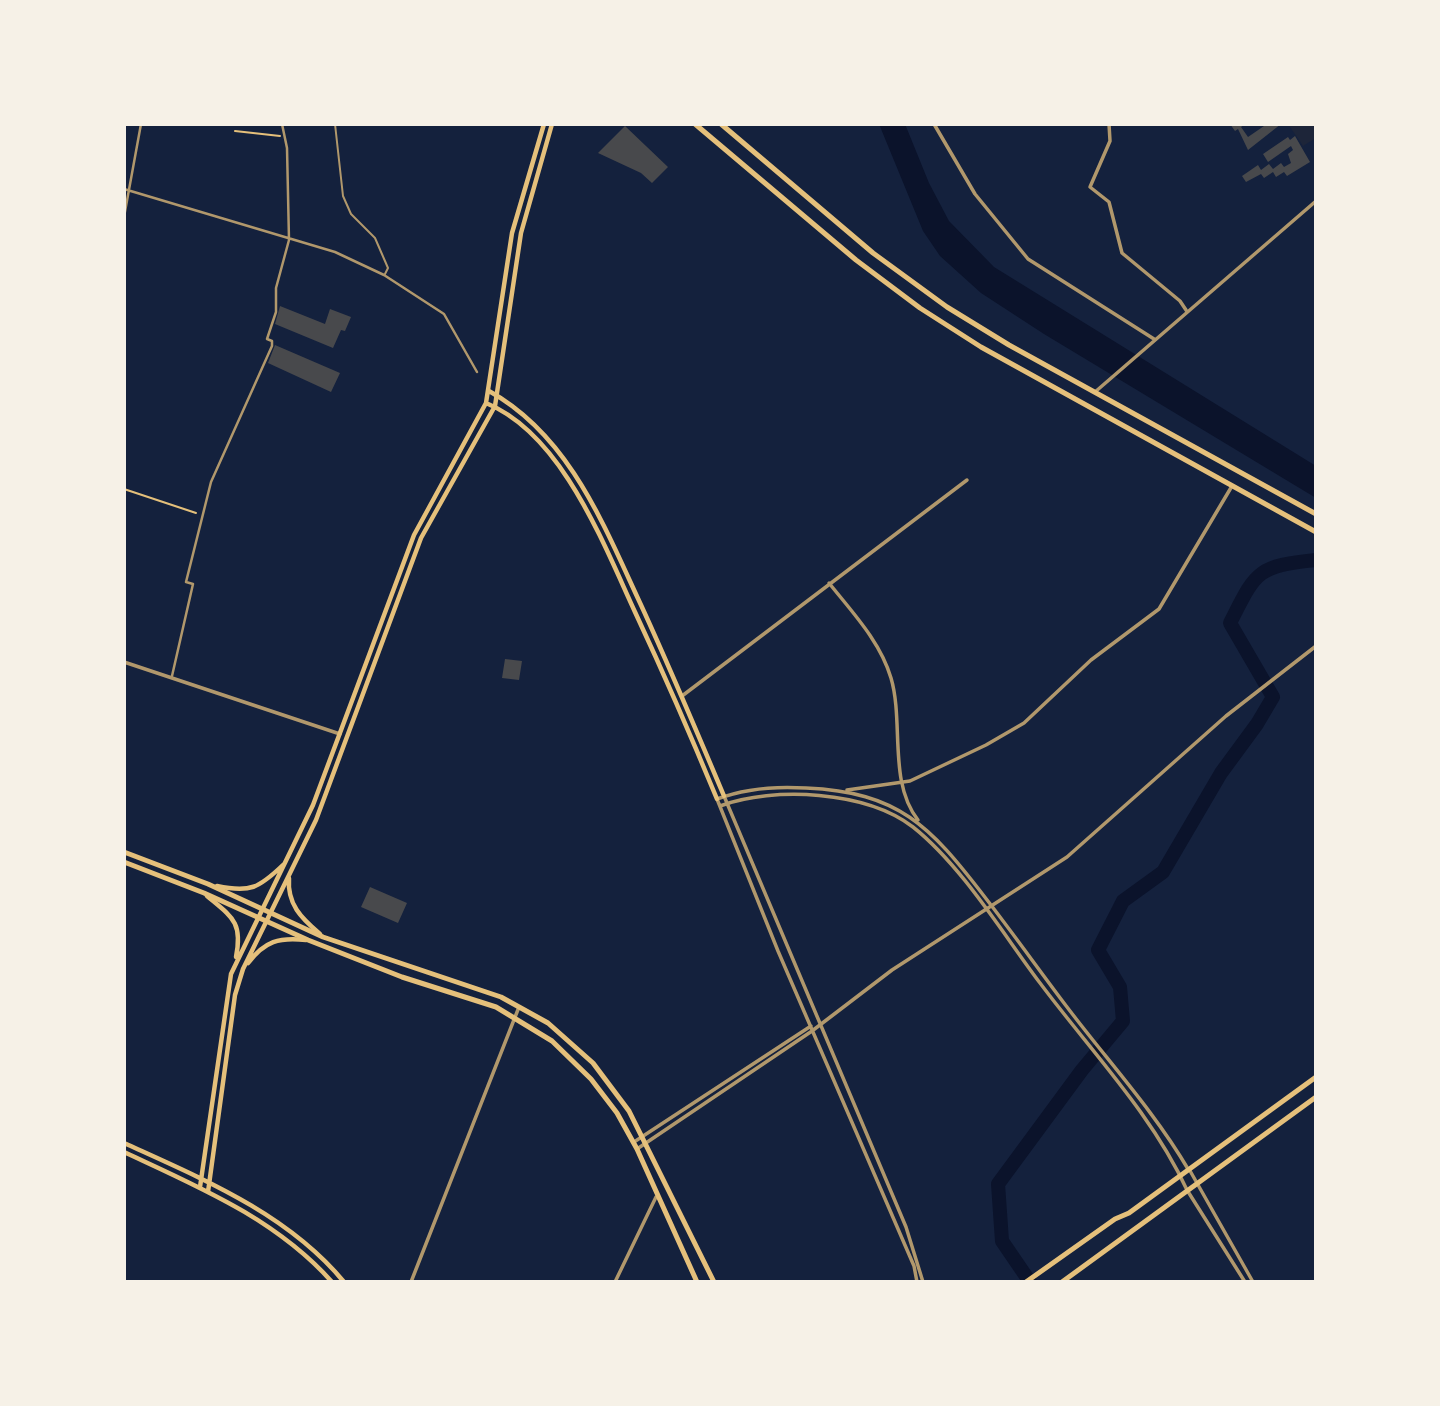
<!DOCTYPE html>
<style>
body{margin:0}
#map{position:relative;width:1440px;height:1406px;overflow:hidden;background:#14213d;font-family:Cabin,sans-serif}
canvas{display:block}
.frame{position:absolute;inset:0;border:126px solid #f6f1e7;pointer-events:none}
</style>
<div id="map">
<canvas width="1440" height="1406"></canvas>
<div class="frame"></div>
</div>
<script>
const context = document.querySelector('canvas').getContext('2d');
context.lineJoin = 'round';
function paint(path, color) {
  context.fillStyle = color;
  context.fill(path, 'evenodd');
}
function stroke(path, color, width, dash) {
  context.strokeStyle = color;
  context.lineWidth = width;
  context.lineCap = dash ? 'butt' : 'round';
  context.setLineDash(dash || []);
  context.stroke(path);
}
paint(new Path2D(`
 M 1288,124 L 1315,124 L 1316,138 L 1303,146 Z`), '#1d2539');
paint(new Path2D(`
 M 879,124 L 905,124 L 929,183 L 949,221 L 994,267 L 1316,466 L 1316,498 L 1044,334 L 981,293 L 940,256 L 923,231 Z`), '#0b132b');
stroke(new Path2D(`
 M 1030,1282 L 1002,1241 L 998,1184 L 1082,1070 L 1123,1021 L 1120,987 L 1098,950 L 1123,901 L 1163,872 L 1221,773 L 1257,724 L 1273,697 L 1230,623 C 1256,572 1256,566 1316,560`), '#0b132b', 14);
paint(new Path2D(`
 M 1230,124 L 1245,124 L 1241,127 L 1248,137 L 1264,126 L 1263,124 L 1281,124 L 1248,150 L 1238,129 L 1235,131 Z
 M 625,126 L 668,167 L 652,183 L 641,173 L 598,153 Z
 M 1295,136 L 1310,162 L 1287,176 L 1284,172 L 1276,177 L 1273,172 L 1264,178 L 1261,174 L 1246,182 L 1242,176 L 1258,165 L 1261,170 L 1269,164 L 1273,169 L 1281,163 L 1284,167 L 1291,163 L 1288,154 L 1293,150 L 1291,146 L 1268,162 L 1263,154 L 1288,137 L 1290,140 Z
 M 280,306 L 325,324 L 330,309 L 351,317 L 345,331 L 341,330 L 333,348 L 275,324 Z
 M 275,345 L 340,373 L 331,392 L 268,363 Z
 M 505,659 L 522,661 L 519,680 L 502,678 Z
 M 370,887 L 407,903 L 398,923 L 361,907 Z`), '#48494c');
stroke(new Path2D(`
 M 235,131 L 280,136
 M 124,489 L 196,513`), '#e5c07b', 2);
stroke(new Path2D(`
 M 335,124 L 343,196 L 351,214 L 375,238 L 388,268 L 385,274`), '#b1986c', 2);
stroke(new Path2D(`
 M 124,189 L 335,252 L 384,275 L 444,314 L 477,372
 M 124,217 L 141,124
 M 172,676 L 193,584 L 186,582 L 211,482 L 272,346 L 272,341 L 267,339 L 276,312 L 276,288 L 289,240 L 287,148 L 282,124`), '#b1986c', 2.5);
stroke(new Path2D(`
 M 1189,1169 L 1253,1282
 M 1187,1190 L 1245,1282`), '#b1986c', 3.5);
stroke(new Path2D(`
 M 934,124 L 975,194 L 1028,259 L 1154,339
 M 1109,124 L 1110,141 L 1090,187 L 1109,202 L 1122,253 L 1180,301 L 1186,310
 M 1095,392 L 1316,201
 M 829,583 C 852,612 880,641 891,678 C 904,722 888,782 918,820
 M 124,662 L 340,734
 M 682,696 L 967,480
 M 847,790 L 910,781 L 986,745 L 1024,723 L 1091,660 L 1159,609 L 1232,486
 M 724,796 L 906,1227 L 923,1282
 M 720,806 C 774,786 866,791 913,827 C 962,866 1003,934 1040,983 C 1090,1050 1152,1114 1187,1190
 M 634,1142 L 811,1026
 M 637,1149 L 812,1031 L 892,970 L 1067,857 L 1226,716 L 1316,646
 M 411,1282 L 519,1007
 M 615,1282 L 656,1197
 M 917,1282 L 914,1266 L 778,951 L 717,799 C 746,788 775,786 806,788 C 899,792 930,826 984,896 C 1012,932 1039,970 1067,1007 C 1107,1060 1154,1111 1188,1169`), '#b1986c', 3.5);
stroke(new Path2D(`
 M 489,391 C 570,436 604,526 641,605 C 670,668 697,732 724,796
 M 486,403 C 562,434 603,543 635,612 C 664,674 691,736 717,799
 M 289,878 C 287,904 301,918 320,934
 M 217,886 C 250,893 259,888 283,865
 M 207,896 C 232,917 243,922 236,957
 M 248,963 C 265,941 279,937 306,940
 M 124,1143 C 203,1179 288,1214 344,1282
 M 124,1152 C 199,1187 276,1219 332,1282
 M 200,1187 L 231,974 L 313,805 L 414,535 L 486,403 L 512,233 L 544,124
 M 208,1192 L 235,995 L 243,969 L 316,820 L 421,538 L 495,406 L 521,233 L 552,124`), '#e5c07b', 4.5);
stroke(new Path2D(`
 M 695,124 L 856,260 L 920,308 L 981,347 L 1316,532
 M 721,124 L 873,253 L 947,307 L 1009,345 L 1316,514
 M 124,852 L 208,884 L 323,937 L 501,997 L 548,1023 L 593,1063 L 629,1111 L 714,1282
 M 124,862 L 204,893 L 308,940 L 402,977 L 496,1007 L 552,1041 L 591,1079 L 617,1113 L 637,1149 L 697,1282
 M 1026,1282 L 1115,1219 L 1129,1213 L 1316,1077
 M 1062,1282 L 1316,1097`), '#e5c07b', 5);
</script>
